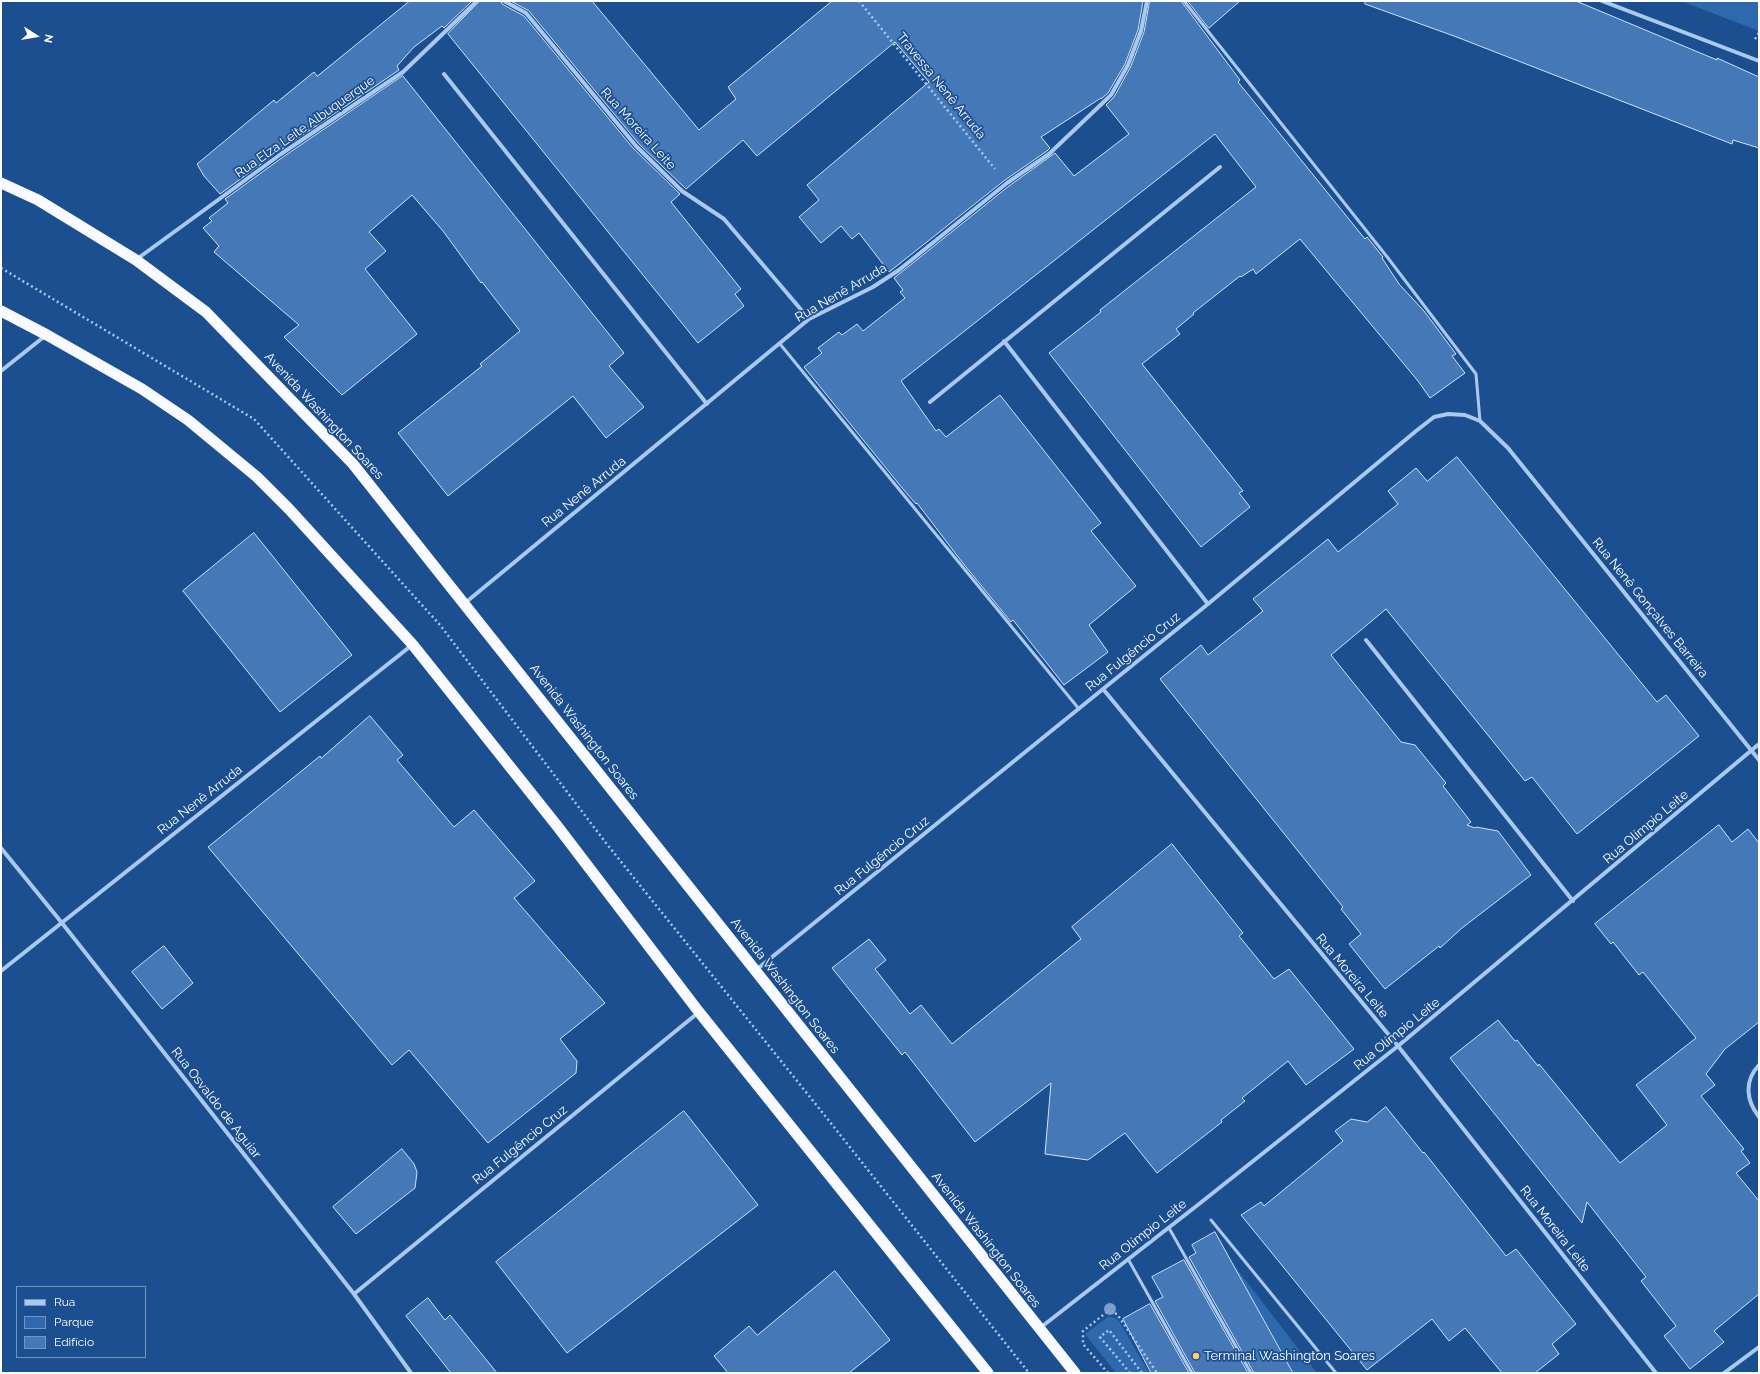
<!DOCTYPE html>
<meta charset="utf-8">
<style>
body{margin:0}
#map{position:relative;width:1760px;height:1374px;overflow:hidden;background:#1b4f8f;font-family:Raleway,sans-serif}
canvas{display:block}
.frame{position:absolute;inset:0;border:2px solid #fff;pointer-events:none}
.legend{position:absolute;left:16px;top:1286px;width:130px;height:72px;box-sizing:border-box;background:#1b4f8f;border:1px solid #7695bc;margin:0;padding:5px 7px;list-style:none;font-size:12px;color:#fff}
.legend li{display:flex;align-items:center;gap:8px;height:20px}
.legend b{width:20px;border:1px solid #7695bc}
.north{position:absolute;left:16px;top:16px;width:40px;height:40px;-webkit-text-stroke:3px #1b4f8f;paint-order:stroke;rotate:102deg;font-size:11px;font-weight:700;line-height:16px;text-align:center;color:#fff}
.north::after{content:'';display:block;margin:auto;width:14px;height:18px;background:#fff;clip-path:polygon(50% 0,100% 100%,50% 72%,0 100%)}
</style>
<div id="map">
<canvas width="1760" height="1374"></canvas>
<div class="frame"></div>
<ul class="legend">
<li><b style="height:5px;background:#a9c9ee"></b>Rua</li>
<li><b style="height:11px;background:#2e69ad"></b>Parque</li>
<li><b style="height:11px;background:#4478b7"></b>Edifício</li>
</ul>
<div class="north">N</div>
</div>
<script>
const context = document.querySelector('canvas').getContext('2d');
context.lineJoin = 'round';
function paint(path, color) {
  context.fillStyle = color;
  context.fill(path, 'evenodd');
}
function stroke(path, color, width, dash) {
  context.strokeStyle = color;
  context.lineWidth = width;
  context.lineCap = dash ? 'butt' : 'round';
  context.setLineDash(dash || []);
  context.stroke(path);
}
function drawText(font, color, halo, rows, align = 'center') {
  context.font = font + ' Raleway,sans-serif';
  context.lineWidth = 3.5;
  context.setLineDash([]);
  context.textBaseline = 'middle';
  context.strokeStyle = halo;
  context.fillStyle = color;
  for (const [text, x, y, turn = 0] of rows) {
    context.save();
    context.translate(x, y);
    context.rotate((+turn || 0) * Math.PI / 180);
    context.textAlign = isNaN(turn) ? turn : align;
    if (halo) context.strokeText(text, 0, 0);
    context.fillText(text, 0, 0);
    context.restore();
  }
}
paint(new Path2D(`
 M 1681,1 L 1759,1 L 1759,31 Z
 M 1233,1264 L 1317,1373 L 1287,1373 L 1292,1370 Z
 M 1109,1316 L 1115,1318 L 1119,1321 L 1149,1373 L 1116,1373 L 1085,1334 Z`), '#2e69ad');
const building = new Path2D(`
 M 410,1 L 472,1 L 444,28 L 442,26 L 414,47 L 397,66 L 399,70 L 279,151 L 220,194 L 204,176 L 197,164 L 274,100 L 276,103 L 314,72 L 317,76 Z
 M 480,1 L 501,1 L 502,4 L 524,16 L 633,148 L 680,194 L 671,202 L 741,289 L 735,294 L 744,306 L 698,343 L 448,34 Z
 M 511,1 L 592,1 L 699,130 L 736,99 L 728,87 L 832,1 L 1143,1 L 1138,30 L 1125,64 L 1108,93 L 1101,99 L 1101,98 L 1041,137 L 1050,148 L 1047,151 L 1005,180 L 889,272 L 859,233 L 852,239 L 841,226 L 821,243 L 799,217 L 819,200 L 807,185 L 929,82 L 895,42 L 757,156 L 743,140 L 686,189 L 639,144 L 529,11 Z
 M 1150,1 L 1181,1 L 1240,80 L 1238,82 L 1365,239 L 1367,237 L 1383,257 L 1382,258 L 1399,284 L 1424,311 L 1456,354 L 1452,356 L 1465,373 L 1430,398 L 1418,381 L 1300,239 L 1256,274 L 1253,269 L 1241,277 L 1240,276 L 1193,313 L 1194,314 L 1176,329 L 1180,334 L 1142,364 L 1243,491 L 1239,493 L 1250,507 L 1201,547 L 1049,353 L 1101,312 L 1100,310 L 1256,187 L 1215,134 L 901,381 L 936,431 L 939,429 L 946,437 L 1000,395 L 1101,523 L 1091,531 L 1136,586 L 1089,625 L 1108,652 L 1064,685 L 1013,620 L 1011,622 L 962,562 L 917,503 L 916,504 L 903,489 L 804,367 L 822,353 L 818,348 L 839,332 L 842,335 L 857,324 L 863,331 L 905,298 L 900,292 L 903,290 L 894,278 L 1009,186 L 1055,153 L 1074,176 L 1129,134 L 1106,105 L 1114,97 L 1131,66 L 1144,32 Z
 M 1188,1 L 1240,1 L 1209,28 Z
 M 1366,1 L 1576,1 L 1717,60 L 1717,58 L 1759,77 L 1759,148 L 1733,140 L 1732,144 L 1454,36 L 1365,4 Z
 M 403,76 L 624,353 L 609,366 L 644,407 L 606,438 L 573,396 L 448,496 L 398,433 L 482,366 L 480,364 L 520,331 L 482,282 L 481,283 L 443,231 L 412,195 L 369,232 L 386,251 L 365,269 L 417,334 L 342,395 L 284,337 L 299,325 L 214,252 L 219,246 L 203,228 L 212,221 L 209,218 L 228,203 L 225,199 L 283,157 Z
 M 1457,457 L 1657,702 L 1666,695 L 1699,736 L 1577,834 L 1532,777 L 1525,781 L 1386,609 L 1331,655 L 1401,742 L 1415,745 L 1446,783 L 1443,786 L 1471,822 L 1467,825 L 1475,828 L 1476,827 L 1498,831 L 1531,875 L 1462,928 L 1440,948 L 1439,946 L 1385,989 L 1349,944 L 1361,934 L 1341,909 L 1343,907 L 1160,679 L 1201,645 L 1208,655 L 1263,611 L 1253,599 L 1328,539 L 1338,552 L 1398,504 L 1388,491 L 1416,468 L 1427,481 Z
 M 254,533 L 352,655 L 280,712 L 183,591 Z
 M 370,716 L 403,755 L 397,760 L 454,827 L 474,810 L 535,881 L 514,898 L 605,1003 L 560,1039 L 577,1061 L 576,1073 L 488,1143 L 409,1050 L 392,1065 L 208,847 L 320,756 L 321,758 Z
 M 1719,825 L 1732,842 L 1748,829 L 1759,843 L 1759,1022 L 1725,1049 L 1706,1074 L 1715,1085 L 1701,1096 L 1744,1149 L 1741,1151 L 1750,1163 L 1736,1173 L 1759,1201 L 1759,1294 L 1714,1331 L 1724,1342 L 1690,1369 L 1664,1336 L 1676,1326 L 1641,1281 L 1646,1277 L 1587,1202 L 1582,1223 L 1450,1058 L 1498,1020 L 1515,1041 L 1517,1040 L 1538,1066 L 1539,1064 L 1620,1163 L 1667,1125 L 1636,1085 L 1696,1038 L 1643,972 L 1639,975 L 1613,942 L 1611,944 L 1595,924 Z
 M 1172,844 L 1243,933 L 1239,936 L 1274,979 L 1289,969 L 1354,1049 L 1306,1085 L 1288,1061 L 1242,1098 L 1245,1101 L 1221,1120 L 1222,1122 L 1157,1173 L 1125,1133 L 1088,1160 L 1045,1154 L 1051,1083 L 975,1142 L 905,1052 L 902,1055 L 832,968 L 869,939 L 886,960 L 875,969 L 910,1014 L 921,1005 L 952,1044 L 1081,939 L 1072,927 Z
 M 164,946 L 193,983 L 162,1009 L 132,972 Z
 M 1386,1107 L 1423,1153 L 1424,1152 L 1506,1256 L 1516,1249 L 1576,1324 L 1552,1344 L 1559,1354 L 1535,1373 L 1502,1373 L 1465,1328 L 1449,1341 L 1432,1319 L 1367,1370 L 1241,1215 L 1261,1202 L 1264,1206 L 1343,1141 L 1335,1131 L 1351,1119 L 1367,1122 Z
 M 684,1111 L 758,1205 L 567,1353 L 496,1262 Z
 M 402,1149 L 414,1164 L 417,1172 L 415,1188 L 356,1234 L 333,1207 Z
 M 1215,1232 L 1293,1373 L 1254,1373 L 1189,1257 L 1196,1253 L 1192,1245 Z
 M 1184,1260 L 1248,1373 L 1195,1373 L 1155,1301 L 1163,1297 L 1152,1277 Z
 M 835,1271 L 890,1340 L 849,1373 L 728,1373 L 714,1356 L 749,1326 L 757,1335 Z
 M 428,1298 L 445,1320 L 450,1315 L 497,1373 L 451,1373 L 406,1316 Z
 M 1150,1304 L 1189,1373 L 1151,1373 L 1123,1319 Z`);
paint(building, '#4478b7');
stroke(building, '#cfe3fa', 1);
stroke(new Path2D(`
 M 859,1 L 995,169
 M 1755,39 L 1759,33
 M 1,268 L 254,419 L 440,625 L 606,843 L 822,1112 L 1029,1373
 M 1108,1373 L 1083,1344 L 1083,1331 L 1107,1312 L 1117,1314 L 1157,1373
 M 1130,1373 L 1100,1337 L 1109,1330 L 1142,1373`), '#a9c9ee', 2.5, [2, 3]);
stroke(new Path2D(`
 M 1184,1 L 1388,258 L 1476,374 L 1480,421
 M 780,344 L 1079,709
 M 1211,1220 L 1336,1373
 M 1169,1228 L 1251,1373
 M 1128,1259 L 1192,1373`), '#a9c9ee', 3);
stroke(new Path2D(`
 M 504,1 L 526,13 L 636,146 L 682,191 L 724,219 L 809,319
 M 1602,1 L 1759,61
 M 444,74 L 707,404
 M 137,259 L 281,154 L 403,72 L 477,1
 M 1004,341 L 1208,604
 M 1,371 L 45,336
 M 930,402 L 1220,167
 M 465,603 L 809,319 L 873,287 L 899,270 L 1007,183 L 1049,154 L 1111,95 L 1128,65 L 1141,31 L 1147,1
 M 1366,640 L 1573,901
 M 1103,689 L 1398,1046 L 1656,1373
 M 1,848 L 62,923 L 354,1294 L 411,1373
 M 756,970 L 1208,604 L 1416,431 L 1434,417 L 1448,414 L 1465,415 L 1480,421 L 1508,448 L 1759,760
 M 1,971 L 412,645
 M 1759,1065 C 1744,1081 1746,1100 1759,1117
 M 354,1294 L 699,1012
 M 1040,1328 L 1199,1204 L 1398,1046 L 1759,744
 M 1724,1373 L 1759,1347`), '#a9c9ee', 4);
stroke(new Path2D(`
 M 1,183 L 38,200 L 136,260 L 206,312 L 353,464 L 1075,1373
 M 1,311 L 47,335 L 142,389 L 188,420 L 257,477 L 289,509 L 413,645 L 558,827 L 699,1012 L 988,1373`), '#f8faff', 11);
context.fillStyle = '#7ea0ca';
for (const [x, y] of [
 [1110,1309]
]) {
  context.beginPath();
  context.arc(x, y, 6, 0, 2 * Math.PI);
  context.fill();
}
for (const [x, y, r, color] of [
 [1196,1356,4,"#ffd166"]
]) {
  const dot = new Path2D();
  dot.arc(x, y, r, 0, 2 * Math.PI);
  context.fillStyle = color;
  context.fill(dot);
  stroke(dot, '#1b4f8f', 1.5);
}
drawText('13px', '#fff', '#1b4f8f', [
 ["Travessa Nenê Arruda",941,86,51],
 ["Rua Elza Leite Albuquerque",305,127,-35],
 ["Rua Moreira Leite",638,129,48],
 ["Rua Nenê Arruda",841,293,-30],
 ["Avenida Washington Soares",324,416,47],
 ["Rua Nenê Arruda",584,492,-39],
 ["Rua Nenê Gonçalves Barreira",1650,608,51],
 ["Rua Fulgêncio Cruz",1133,652,-39],
 ["Avenida Washington Soares",584,732,52],
 ["Rua Nenê Arruda",200,800,-38],
 ["Rua Olímpio Leite",1646,827,-40],
 ["Rua Fulgêncio Cruz",882,856,-39],
 ["Rua Moreira Leite",1352,976,50],
 ["Avenida Washington Soares",785,986,52],
 ["Rua Olímpio Leite",1397,1034,-39],
 ["Rua Osvaldo de Aguiar",216,1103,52],
 ["Rua Fulgêncio Cruz",520,1145,-39],
 ["Rua Moreira Leite",1555,1229,52],
 ["Rua Olímpio Leite",1143,1235,-38],
 ["Avenida Washington Soares",986,1240,52]
]);
drawText('13px', '#fff', '#1b4f8f', [
 ["Terminal Washington Soares",1204,1356]
], 'left');
</script>
